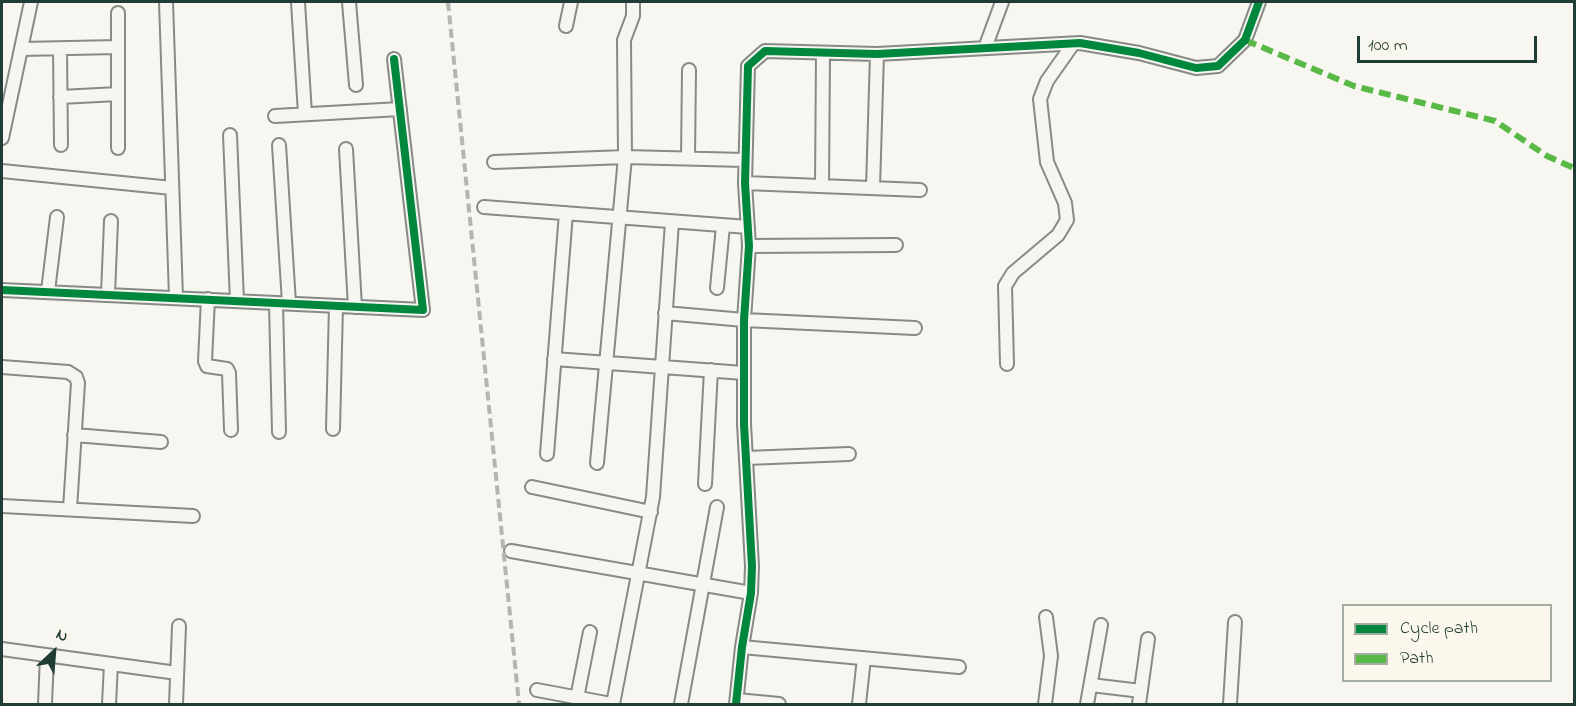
<!DOCTYPE html>
<style>
body{margin:0}
#map{position:relative;width:1576px;height:706px;overflow:hidden;background:#f8f6f0;font-family:"Indie Flower",sans-serif}
canvas{display:block}
.frame{position:absolute;inset:0;border:3px solid #1f3d34;pointer-events:none}
.legend{position:absolute;left:1342px;top:604px;width:210px;height:78px;box-sizing:border-box;background:#fbf7ec;border:2px solid #a3ada2;margin:0;padding:8px 10px;list-style:none;font-size:18px;color:#1f3d34}
.legend li{display:flex;align-items:center;gap:12px;height:30px}
.legend b{width:30px;border:2px solid #a3ada2}
.north{position:absolute;left:24px;top:622px;width:60px;height:60px;-webkit-text-stroke:4px #fbf7ec;paint-order:stroke;rotate:26deg;font-size:16px;font-weight:700;line-height:24px;text-align:center;color:#1f3d34}
.north::after{content:'';display:block;margin:auto;width:21px;height:27px;background:#1f3d34;clip-path:polygon(50% 0,100% 100%,50% 72%,0 100%)}
.scale{position:absolute;left:1357px;top:36px;width:180px;height:27px;box-sizing:border-box;border:3px solid #1f3d34;border-top:0;padding-left:8px;font-size:18px;line-height:21px;white-space:nowrap;color:#1f3d34;-webkit-text-stroke:4px #fbf7ec;paint-order:stroke}
</style>
<div id="map">
<canvas width="1576" height="706"></canvas>
<div class="frame"></div>
<ul class="legend">
<li><b style="height:8px;background:#00873e"></b>Cycle path</li>
<li><b style="height:8px;background:#58b947"></b>Path</li>
</ul>
<div class="north">N</div>
<div class="scale">100 m</div>
</div>
<script>
const context = document.querySelector('canvas').getContext('2d');
context.lineJoin = 'round';
function stroke(path, color, width, dash) {
  context.strokeStyle = color;
  context.lineWidth = width;
  context.lineCap = dash ? 'butt' : 'round';
  context.setLineDash(dash || []);
  context.stroke(path);
}
const street = new Path2D(`
 M 166,2 L 176,297
 M 298,2 L 305,114
 M 349,2 L 356,85
 M 633,2 L 633,16 L 624,40 L 625,157 L 745,160
 M 118,13 L 118,148
 M 566,26 L 571,2
 M 985,48 L 1002,2
 M 21,49 L 118,47
 M 60,49 L 61,145
 M 60,97 L 118,94
 M 275,116 L 400,109
 M 230,135 L 237,301
 M 2,138 L 31,2
 M 279,145 L 289,303
 M 346,149 L 355,307
 M 688,158 L 689,70
 M 494,162 L 625,157 L 597,463
 M 2,171 L 172,188
 M 745,183 L 920,190
 M 822,186 L 823,53
 M 873,188 L 877,54
 M 484,207 L 748,227
 M 749,246 L 896,245
 M 717,288 L 723,226
 M 2,290 L 423,310 L 394,59
 M 48,291 L 57,217
 M 108,294 L 111,221
 M 208,299 L 205,361 L 207,366 L 227,369 L 229,373 L 231,430
 M 276,303 L 279,432
 M 665,313 L 744,320 L 915,328
 M 554,359 L 744,373
 M 1007,364 L 1005,286 L 1013,273 L 1058,235 L 1067,220 L 1065,203 L 1047,162 L 1040,99 L 1047,81 L 1073,44
 M 2,367 L 68,372 L 76,377 L 78,383 L 70,509
 M 333,429 L 336,306
 M 74,435 L 161,442
 M 547,454 L 566,213
 M 746,458 L 849,454
 M 705,484 L 711,370
 M 532,487 L 651,512
 M 2,506 L 193,516
 M 511,551 L 751,593
 M 742,647 L 959,667
 M 2,649 L 177,673
 M 1091,685 L 1141,691
 M 537,690 L 611,704
 M 577,698 L 590,632
 M 737,700 L 779,704
 M 45,704 L 47,655
 M 109,704 L 111,664
 M 176,704 L 179,626
 M 613,704 L 653,497 L 672,222
 M 681,704 L 717,507
 M 736,704 L 742,647 L 751,593 L 752,566 L 744,424 L 744,320 L 749,246 L 745,183 L 748,66 L 765,51 L 877,54 L 1080,43 L 1139,53 L 1196,68 L 1218,66 L 1245,40 L 1259,2
 M 859,704 L 864,658
 M 1045,704 L 1051,656 L 1046,617
 M 1087,704 L 1101,625
 M 1139,704 L 1148,639
 M 1230,704 L 1235,622`);
stroke(street, '#868b86', 16);
stroke(street, '#f6f5f1', 12);
stroke(new Path2D(`
 M 448,2 L 519,704`), '#b2b5b1', 4, [9, 4.5]);
stroke(new Path2D(`
 M 1245,40 L 1354,86 L 1495,121 L 1547,156 L 1574,168`), '#58b947', 6, [12, 6]);
stroke(new Path2D(`
 M 2,290 L 423,310 L 394,59
 M 736,704 L 742,647 L 751,593 L 752,566 L 744,424 L 744,320 L 749,246 L 745,183 L 748,66 L 765,51 L 877,54 L 1080,43 L 1139,53 L 1196,68 L 1218,66 L 1245,40 L 1259,2`), '#00873e', 8);
</script>
